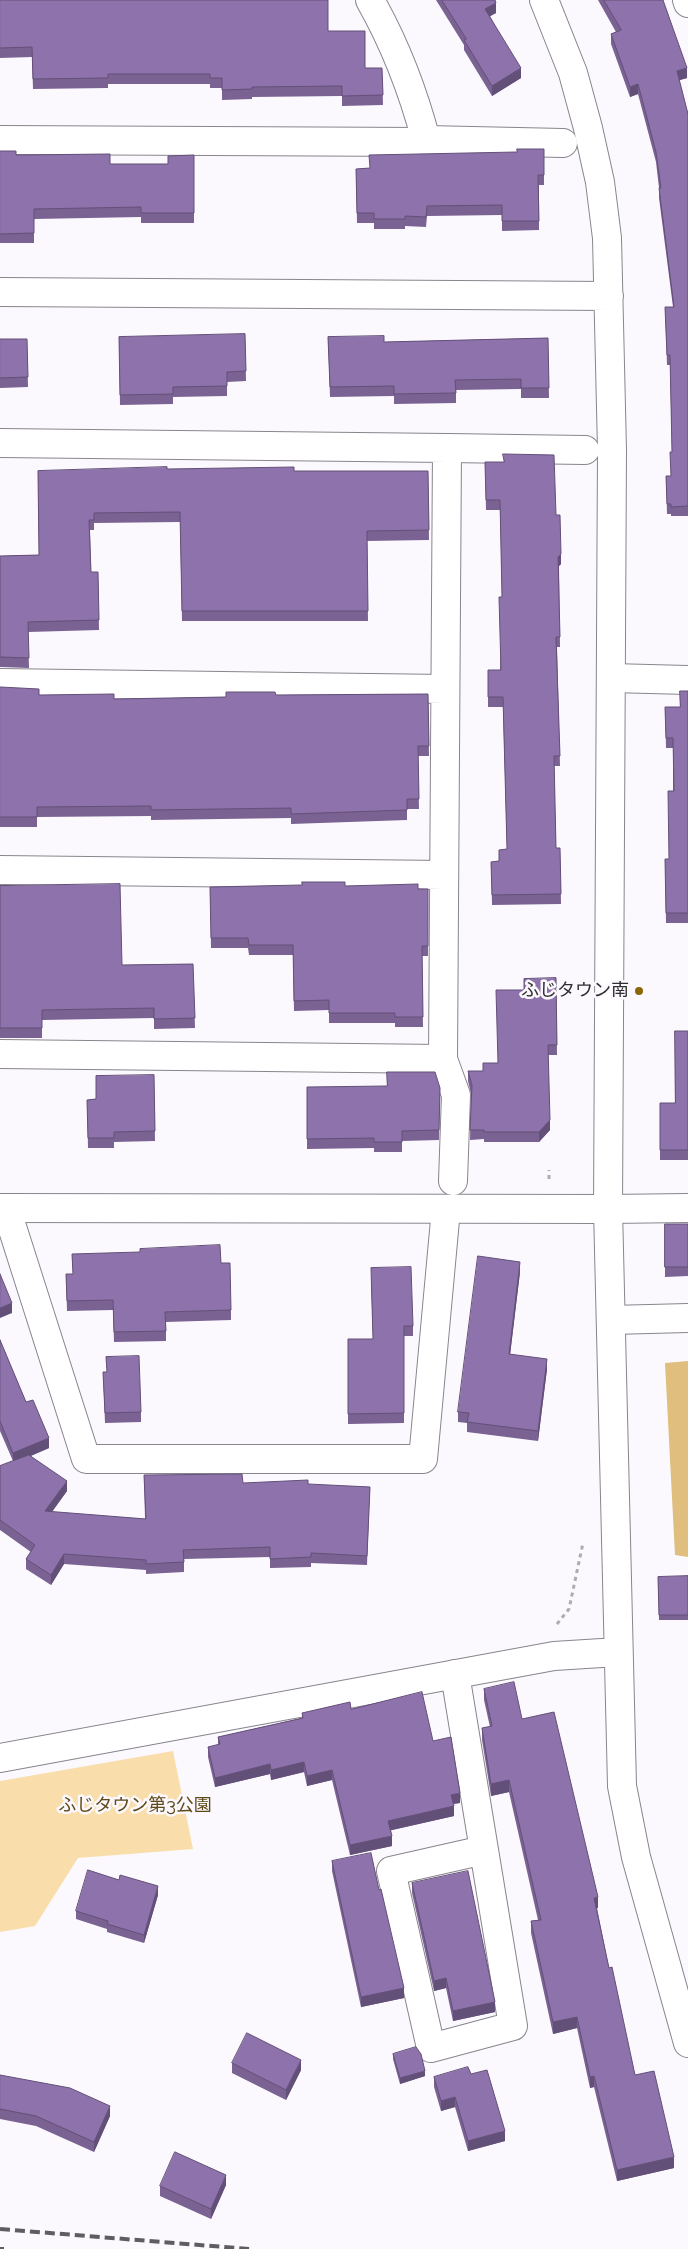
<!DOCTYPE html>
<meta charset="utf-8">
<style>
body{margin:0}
canvas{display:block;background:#fbf9fe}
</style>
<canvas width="688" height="2249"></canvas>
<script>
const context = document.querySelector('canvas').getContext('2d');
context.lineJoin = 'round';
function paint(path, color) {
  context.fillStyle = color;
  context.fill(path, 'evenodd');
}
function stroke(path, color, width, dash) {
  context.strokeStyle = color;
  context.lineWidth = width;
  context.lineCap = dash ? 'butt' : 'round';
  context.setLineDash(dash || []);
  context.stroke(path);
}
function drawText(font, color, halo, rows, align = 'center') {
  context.font = font + ' Raleway,"Noto Sans JP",sans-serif';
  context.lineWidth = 5;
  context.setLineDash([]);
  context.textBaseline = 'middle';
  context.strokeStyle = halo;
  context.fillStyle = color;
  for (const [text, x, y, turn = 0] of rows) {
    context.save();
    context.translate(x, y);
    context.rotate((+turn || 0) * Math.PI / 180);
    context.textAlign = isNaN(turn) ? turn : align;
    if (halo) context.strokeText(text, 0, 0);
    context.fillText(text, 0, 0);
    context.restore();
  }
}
paint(new Path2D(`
 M 173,1751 L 193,1849 L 78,1858 L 35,1926 L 0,1932 L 0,1781 Z`), '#f9deac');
paint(new Path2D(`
 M 688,1361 L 688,1557 L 675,1555 L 665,1363 Z`), '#dfbe7e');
const pedestrian = new Path2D(`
 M 426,140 L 563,143
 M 447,448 L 585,450
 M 443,1059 L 456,1095 L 453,1181`);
const minor = new Path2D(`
 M 687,0 L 688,3
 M 0,140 L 422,142 L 426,140 C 413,91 395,44 370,0
 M 0,443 L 447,448 L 443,1059 L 0,1054
 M 611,678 L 688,680
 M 0,683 L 445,689
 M 0,870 L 444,875
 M 6,1208 L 86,1459 L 423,1459 L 446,1209
 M 608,1209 L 688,1208
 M 611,1320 L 688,1318
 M 455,1674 L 513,2026 L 431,2048 L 391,1871 L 484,1850`);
const tertiary = new Path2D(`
 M 544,0 L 573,73 L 588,128 L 600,182 L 607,238 L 612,450 L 608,1209 L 622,1786 L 636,1857 L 688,2043
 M 0,292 L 609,296
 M 0,1208 L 608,1209
 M 0,1758 L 554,1656 L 618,1652`);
stroke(pedestrian, '#88858d', 30);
stroke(minor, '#88858d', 30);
stroke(tertiary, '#88858d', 30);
stroke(new Path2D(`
 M 549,1179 L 549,1170
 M 557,1624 L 569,1609 L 583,1543`), '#aeacb1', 3, [4, 4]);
stroke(pedestrian, '#fff', 28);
stroke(minor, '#fff', 28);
stroke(tertiary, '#fff', 28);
stroke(new Path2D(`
 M 0,2229 L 249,2249
 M 0,2249 L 4,2249`), '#5e5d60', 4, [10, 5]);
paint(new Path2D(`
 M 0,0 L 328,31 L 365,68 L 382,68 L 383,105 L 342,106 L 342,96 L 252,97 L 252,99 L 222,100 L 222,88 L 210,88 L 210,84 L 108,84 L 108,88 L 33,89 L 32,57 L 0,58 Z
 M 436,0 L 495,0 L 496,13 L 490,16 L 521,78 L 492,96 L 464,50 L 464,45 Z
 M 598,0 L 663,0 L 687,78 L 679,80 L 688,114 L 688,516 L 671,516 L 671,514 L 667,514 L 666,476 L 671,476 L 672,452 L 670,365 L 667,365 L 665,307 L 673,307 L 659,198 L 659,188 L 656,162 L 638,94 L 630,97 L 611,44 L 611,34 L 616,32 Z
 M 544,149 L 544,185 L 539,185 L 539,230 L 502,231 L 502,215 L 427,216 L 426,227 L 405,226 L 405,229 L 374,229 L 374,223 L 357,223 L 356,169 L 370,168 Z
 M 0,151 L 16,155 L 110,164 L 168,164 L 194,155 L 194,223 L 141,223 L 141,217 L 34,219 L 34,243 L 0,243 Z
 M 245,334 L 246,381 L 227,382 L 227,396 L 173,397 L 173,404 L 120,405 L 119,337 Z
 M 328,337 L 384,342 L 548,338 L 549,398 L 521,398 L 521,389 L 456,390 L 456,403 L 394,404 L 394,396 L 330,397 Z
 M 0,339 L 27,339 L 28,387 L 0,388 Z
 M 485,462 L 556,515 L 561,564 L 559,566 L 560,647 L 557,647 L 560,766 L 554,766 L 556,848 L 560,848 L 561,904 L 492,905 L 491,862 L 499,861 L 507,849 L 503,707 L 488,707 L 488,680 L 500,670 L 502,597 L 500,510 L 486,510 Z
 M 167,469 L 294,471 L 428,471 L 429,540 L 367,541 L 368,621 L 182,621 L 180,522 L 94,523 L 94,530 L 90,530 L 91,572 L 98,572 L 99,630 L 28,632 L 29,668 L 0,667 L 0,556 L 39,555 L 38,471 Z
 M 0,687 L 39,695 L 114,699 L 226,697 L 276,695 L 428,694 L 429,756 L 418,756 L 419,809 L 407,809 L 407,820 L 291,824 L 291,818 L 151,820 L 151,816 L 37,817 L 37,827 L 0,827 Z
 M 688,691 L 688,923 L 666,923 L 665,859 L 669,859 L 673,791 L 673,748 L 666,748 L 665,707 L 680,707 Z
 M 0,886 L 122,965 L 193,964 L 195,1028 L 154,1029 L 154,1018 L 42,1020 L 42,1038 L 0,1038 Z
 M 345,886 L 428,889 L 428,956 L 422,956 L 423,1027 L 395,1027 L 395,1023 L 329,1023 L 329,1010 L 294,1011 L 293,955 L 249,955 L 248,948 L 211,948 L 210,887 Z
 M 556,978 L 557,1055 L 548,1055 L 550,1130 L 539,1142 L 484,1142 L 484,1139 L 470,1140 L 471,1094 L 468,1081 L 468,1071 L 483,1071 L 498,1063 L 524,990 Z
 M 688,1031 L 688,1160 L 660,1160 L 660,1103 L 675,1103 Z
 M 154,1075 L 155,1141 L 114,1142 L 114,1148 L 88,1148 L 87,1100 L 96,1099 Z
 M 307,1087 L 440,1088 L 439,1140 L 402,1141 L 402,1152 L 374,1152 L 374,1148 L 307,1149 Z
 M 665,1224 L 688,1224 L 688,1276 L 665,1277 Z
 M 72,1254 L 221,1263 L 231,1310 L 231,1320 L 166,1322 L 166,1341 L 114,1342 L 113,1310 L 67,1311 L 66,1274 L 73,1274 Z
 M 520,1272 L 510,1354 L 547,1369 L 538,1441 L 467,1432 L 467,1423 L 458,1422 L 458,1412 Z
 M 371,1278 L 413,1326 L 413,1336 L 404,1336 L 404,1423 L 348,1424 L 348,1339 L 373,1339 Z
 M 0,1340 L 26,1402 L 49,1448 L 31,1456 L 67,1491 L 52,1512 L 145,1519 L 144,1475 L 243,1483 L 370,1487 L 367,1565 L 311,1563 L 311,1567 L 270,1568 L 270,1557 L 184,1559 L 184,1572 L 146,1574 L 146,1570 L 64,1564 L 51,1585 L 26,1569 L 26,1559 L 31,1552 L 0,1530 L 0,1466 L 13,1461 L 0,1431 Z
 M 106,1357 L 141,1412 L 141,1422 L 105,1423 L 103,1372 L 107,1372 Z
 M 688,1576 L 688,1620 L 659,1620 L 658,1577 Z
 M 484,1689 L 522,1719 L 598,1908 L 597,1908 L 609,1968 L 635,2075 L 674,2168 L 617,2181 L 594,2087 L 590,2088 L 577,2028 L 553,2034 L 531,1933 L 531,1921 L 538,1920 L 509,1792 L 491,1796 L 482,1740 L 482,1728 L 490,1727 L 484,1700 Z
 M 351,1709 L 433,1741 L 460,1803 L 453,1804 L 454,1816 L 391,1830 L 392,1846 L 350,1855 L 332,1780 L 307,1786 L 304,1772 L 271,1780 L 270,1774 L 215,1787 L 208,1757 L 208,1747 L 218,1745 L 218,1737 L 302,1718 L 302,1713 Z
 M 332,1861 L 404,1998 L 361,2007 L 332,1871 Z
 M 119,1880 L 158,1895 L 144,1943 L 107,1932 L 107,1929 L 76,1919 L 76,1911 Z
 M 412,1883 L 495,2012 L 453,2021 L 446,1988 L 434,1991 L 412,1893 Z
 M 393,2054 L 425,2076 L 400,2084 L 393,2059 Z
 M 232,2063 L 301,2070 L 286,2100 L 232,2073 Z
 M 471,2074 L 505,2141 L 468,2151 L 455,2107 L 441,2111 L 434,2087 L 434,2077 Z
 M 0,2075 L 110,2116 L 94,2152 L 36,2126 L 0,2119 Z
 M 226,2185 L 211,2219 L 160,2196 L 160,2186 Z`), '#7a6293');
paint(new Path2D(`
 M 496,3 L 496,13 L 485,19 L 485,9 Z
 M 521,68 L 521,78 L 492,96 L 492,86 Z
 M 687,68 L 687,78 L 677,81 L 677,71 Z
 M 638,84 L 638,94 L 630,97 L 630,87 Z
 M 561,554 L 561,564 L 558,567 L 558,557 Z
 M 550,1120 L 550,1130 L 539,1142 L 539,1132 Z
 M 520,1262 L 520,1272 L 509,1364 L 509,1354 Z
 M 12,1303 L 12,1313 L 0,1318 L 0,1308 Z
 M 547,1359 L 547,1369 L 538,1441 L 538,1431 Z
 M 49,1438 L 49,1448 L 13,1463 L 13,1453 Z
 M 67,1481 L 67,1491 L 45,1521 L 45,1511 Z
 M 64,1554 L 64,1564 L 51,1585 L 51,1575 Z
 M 304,1762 L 304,1772 L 271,1780 L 271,1770 Z
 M 270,1764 L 270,1774 L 215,1787 L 215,1778 Z
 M 332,1770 L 332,1780 L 307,1786 L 307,1776 Z
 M 509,1780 L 509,1792 L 491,1796 L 491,1784 Z
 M 460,1793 L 460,1803 L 451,1804 L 451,1795 Z
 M 454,1806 L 454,1816 L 388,1831 L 388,1821 Z
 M 392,1836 L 392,1846 L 350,1855 L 350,1845 Z
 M 158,1886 L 158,1895 L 144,1943 L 144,1935 Z
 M 598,1897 L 598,1908 L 594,1909 L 594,1898 Z
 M 446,1978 L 446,1988 L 434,1991 L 434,1981 Z
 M 404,1988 L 404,1998 L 361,2007 L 361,1997 Z
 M 495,2002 L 495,2012 L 453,2021 L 453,2011 Z
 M 577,2017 L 577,2028 L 553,2034 L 553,2022 Z
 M 301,2060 L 301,2070 L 286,2100 L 286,2090 Z
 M 425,2071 L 425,2076 L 400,2084 L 400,2078 Z
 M 594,2076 L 594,2087 L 590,2088 L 590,2077 Z
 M 455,2097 L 455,2107 L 441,2111 L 441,2101 Z
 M 110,2106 L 110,2116 L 94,2152 L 94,2142 Z
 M 505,2131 L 505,2141 L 468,2151 L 468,2141 Z
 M 674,2157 L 674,2168 L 617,2181 L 617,2170 Z
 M 226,2175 L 226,2185 L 211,2219 L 211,2209 Z`), '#635078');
const building = new Path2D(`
 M 0,0 L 328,0 L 328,31 L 365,31 L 365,68 L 382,68 L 383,95 L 342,96 L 342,86 L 252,87 L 252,89 L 222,90 L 222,78 L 210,78 L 210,74 L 108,74 L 108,78 L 33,79 L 32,47 L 0,48 Z
 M 442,0 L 495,0 L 496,3 L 485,9 L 521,68 L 492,86 L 464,40 L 466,39 Z
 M 604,0 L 663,0 L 687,68 L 677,71 L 688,114 L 688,506 L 671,507 L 671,504 L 667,504 L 666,476 L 671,476 L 670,452 L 672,452 L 670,355 L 667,355 L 665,307 L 674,307 L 659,188 L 661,188 L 656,152 L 638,84 L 630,87 L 611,34 L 621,30 Z
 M 517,149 L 544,149 L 544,175 L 538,175 L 539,221 L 502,221 L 502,205 L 427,206 L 426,217 L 405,216 L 405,219 L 374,219 L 374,213 L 357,213 L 356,169 L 370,168 L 369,155 L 517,152 Z
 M 0,151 L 16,151 L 16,155 L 110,154 L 110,164 L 168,164 L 168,156 L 194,155 L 194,213 L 141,213 L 141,207 L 34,209 L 34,233 L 0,234 Z
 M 245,334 L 246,371 L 227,372 L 227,386 L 173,387 L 173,394 L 120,395 L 119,337 Z
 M 384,336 L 384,342 L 548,338 L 549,388 L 521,388 L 521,379 L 455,380 L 456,393 L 394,394 L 394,386 L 330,387 L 328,337 Z
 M 0,339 L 27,339 L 28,377 L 0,378 Z
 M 503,454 L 554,455 L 556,515 L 560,515 L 561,554 L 558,557 L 560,637 L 556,637 L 560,756 L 554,756 L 556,848 L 560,848 L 561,894 L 492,895 L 491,862 L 499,861 L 499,850 L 507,849 L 503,697 L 488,697 L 488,670 L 501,670 L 499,597 L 502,597 L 500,500 L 486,500 L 485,462 L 504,462 Z
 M 167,467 L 167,469 L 294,467 L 294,471 L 428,471 L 429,530 L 367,531 L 368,611 L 182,611 L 180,512 L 94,513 L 94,520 L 89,520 L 91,572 L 98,572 L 99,620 L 28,622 L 29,658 L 0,657 L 0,556 L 39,555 L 38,471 Z
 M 0,687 L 39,689 L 39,695 L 114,694 L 114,699 L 226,697 L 226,692 L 275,692 L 276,695 L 428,694 L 429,746 L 418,746 L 419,799 L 407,799 L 407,810 L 291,814 L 291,808 L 151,810 L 151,806 L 37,807 L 37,817 L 0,817 Z
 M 680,691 L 688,691 L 688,913 L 666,913 L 665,859 L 669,859 L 668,791 L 674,791 L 673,738 L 666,738 L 665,707 L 680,707 Z
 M 302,882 L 345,882 L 345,886 L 418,884 L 418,889 L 428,889 L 428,946 L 422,946 L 423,1017 L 395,1017 L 395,1013 L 329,1013 L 329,1000 L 294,1001 L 293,945 L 249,945 L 248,938 L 211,938 L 210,887 L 302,885 Z
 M 120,884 L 122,965 L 193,964 L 195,1018 L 154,1019 L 154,1008 L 42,1010 L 42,1028 L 0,1028 L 0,886 Z
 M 556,978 L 557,1045 L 548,1045 L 550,1120 L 539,1132 L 484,1132 L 484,1130 L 470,1130 L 472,1085 L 468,1071 L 483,1071 L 483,1063 L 498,1063 L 496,990 L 524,990 L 524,979 Z
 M 675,1031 L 688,1031 L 688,1150 L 660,1150 L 660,1103 L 675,1103 Z
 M 387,1072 L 435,1072 L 440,1088 L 439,1130 L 402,1131 L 402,1142 L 374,1142 L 374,1138 L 307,1139 L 307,1087 L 387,1086 Z
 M 154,1075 L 155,1131 L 114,1132 L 114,1138 L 88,1138 L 87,1100 L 96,1099 L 96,1076 Z
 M 665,1224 L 688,1224 L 688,1267 L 665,1267 Z
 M 220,1245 L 221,1263 L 230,1263 L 231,1310 L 165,1312 L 166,1331 L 114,1332 L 113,1300 L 67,1301 L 66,1274 L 73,1274 L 72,1254 L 140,1252 L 140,1249 Z
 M 478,1256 L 520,1262 L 509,1354 L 547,1359 L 538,1431 L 467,1422 L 469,1413 L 458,1412 Z
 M 411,1267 L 413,1326 L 404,1326 L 404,1413 L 348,1414 L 348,1339 L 373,1339 L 371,1268 Z
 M 0,1274 L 12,1303 L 0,1308 Z
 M 0,1340 L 26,1402 L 33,1400 L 49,1438 L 13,1453 L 0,1421 Z
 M 139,1356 L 141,1412 L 105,1413 L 103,1372 L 107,1372 L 106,1357 Z
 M 29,1455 L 67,1481 L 45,1511 L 146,1519 L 144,1475 L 242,1474 L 243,1483 L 308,1480 L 308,1484 L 370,1487 L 367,1556 L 311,1553 L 311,1557 L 270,1559 L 270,1547 L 183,1550 L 184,1562 L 146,1564 L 146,1560 L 64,1554 L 51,1575 L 26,1559 L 35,1545 L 0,1520 L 0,1466 Z
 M 688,1576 L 688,1615 L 659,1615 L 658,1577 Z
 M 514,1682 L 522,1719 L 554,1712 L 598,1897 L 594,1898 L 609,1968 L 612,1967 L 635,2075 L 654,2071 L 674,2157 L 617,2170 L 594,2076 L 590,2077 L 577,2017 L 553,2022 L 531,1921 L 541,1920 L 509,1780 L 491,1784 L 482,1728 L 492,1726 L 484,1689 Z
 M 422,1692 L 433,1741 L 451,1737 L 460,1793 L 451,1795 L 454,1806 L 388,1821 L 392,1836 L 350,1845 L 332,1770 L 307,1776 L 304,1762 L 271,1770 L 270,1764 L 215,1778 L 208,1747 L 220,1744 L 218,1737 L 303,1718 L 302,1713 L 350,1702 L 351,1709 Z
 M 371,1853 L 379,1890 L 381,1889 L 404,1988 L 361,1997 L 332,1861 Z
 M 88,1870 L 119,1880 L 120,1875 L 158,1886 L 144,1935 L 107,1924 L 108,1921 L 76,1911 Z
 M 468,1871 L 495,2002 L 453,2011 L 446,1978 L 434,1981 L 412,1883 Z
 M 247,2033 L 301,2060 L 286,2090 L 232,2063 Z
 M 416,2047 L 421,2054 L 425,2071 L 400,2078 L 393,2054 Z
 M 468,2067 L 471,2074 L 487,2070 L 505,2131 L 468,2141 L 455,2097 L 441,2101 L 434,2077 Z
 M 0,2075 L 70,2088 L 110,2106 L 94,2142 L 36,2116 L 0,2109 Z
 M 175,2152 L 226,2175 L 211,2209 L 160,2186 Z`);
paint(building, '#8e72ab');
stroke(building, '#635078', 1);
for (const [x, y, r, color] of [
 [639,991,5,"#8a6605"]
]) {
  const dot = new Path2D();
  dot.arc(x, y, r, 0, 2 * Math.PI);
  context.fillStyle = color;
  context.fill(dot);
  stroke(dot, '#fbf9fe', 2);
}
drawText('18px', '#2f2e31', '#fbf9fe', [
 ["ふじタウン南",629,991]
], 'right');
drawText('18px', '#604918', '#fbf9fe', [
 ["ふじタウン第3公園",135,1806]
]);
</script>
